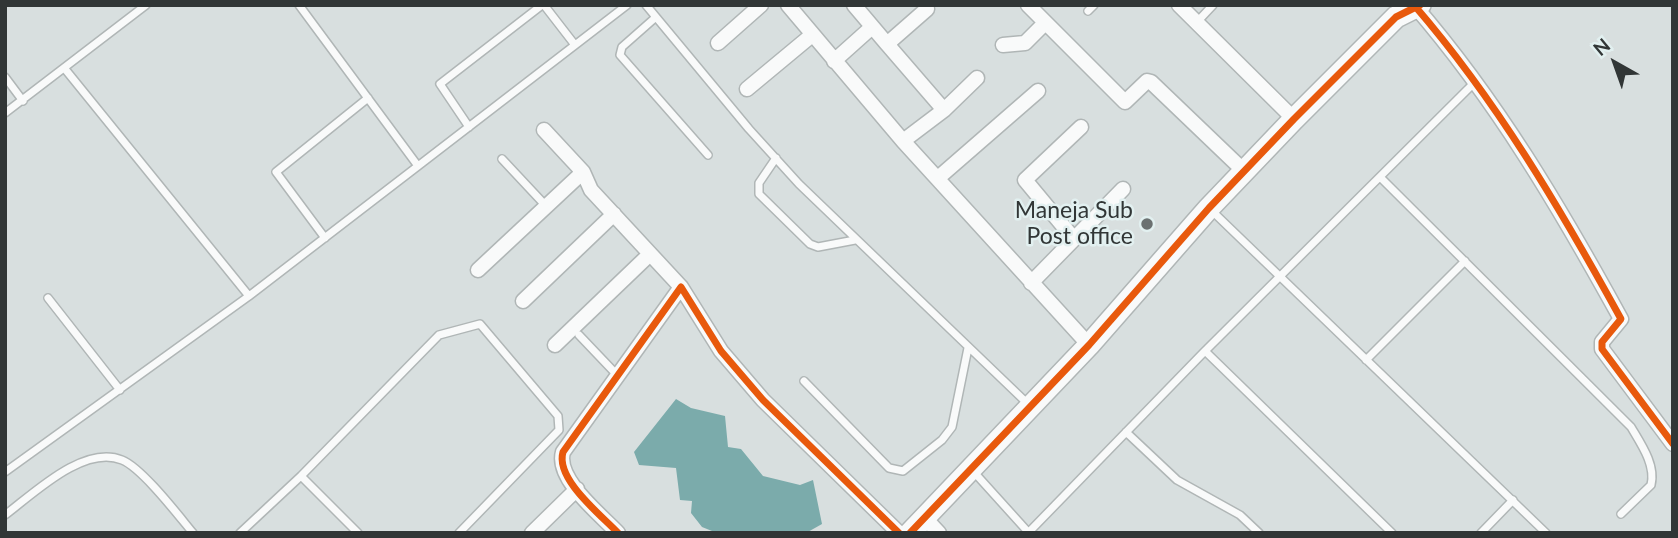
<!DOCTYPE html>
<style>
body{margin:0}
#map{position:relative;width:1678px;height:538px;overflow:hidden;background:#d8dfdf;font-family:Lato,sans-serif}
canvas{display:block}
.frame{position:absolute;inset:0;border:7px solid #313636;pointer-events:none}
.north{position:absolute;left:1580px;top:28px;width:70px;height:70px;-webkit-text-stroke:5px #e2f0f0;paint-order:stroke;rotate:320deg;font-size:19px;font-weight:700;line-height:28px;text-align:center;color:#313636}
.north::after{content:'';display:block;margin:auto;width:24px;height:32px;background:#313636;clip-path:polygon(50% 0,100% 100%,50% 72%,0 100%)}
</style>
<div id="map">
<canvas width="1678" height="538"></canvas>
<div class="frame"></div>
<div class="north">N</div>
</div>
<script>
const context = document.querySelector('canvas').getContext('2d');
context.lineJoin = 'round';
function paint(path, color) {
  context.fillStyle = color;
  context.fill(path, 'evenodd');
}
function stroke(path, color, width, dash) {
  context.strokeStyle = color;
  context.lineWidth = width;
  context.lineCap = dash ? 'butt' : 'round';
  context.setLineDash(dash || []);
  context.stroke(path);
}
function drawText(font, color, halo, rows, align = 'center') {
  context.font = font + ' Lato,sans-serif';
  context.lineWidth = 5;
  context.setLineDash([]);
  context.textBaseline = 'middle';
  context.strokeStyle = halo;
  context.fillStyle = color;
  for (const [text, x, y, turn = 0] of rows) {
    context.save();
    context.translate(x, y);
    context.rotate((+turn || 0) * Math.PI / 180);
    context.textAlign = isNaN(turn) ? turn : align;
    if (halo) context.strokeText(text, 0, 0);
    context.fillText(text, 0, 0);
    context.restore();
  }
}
paint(new Path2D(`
 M 676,399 L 691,408 L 725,416 L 728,447 L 741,449 L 763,476 L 800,485 L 813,480 L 822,524 L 806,533 L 717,533 L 702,527 L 691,513 L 692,501 L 680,500 L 676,468 L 639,465 L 634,452 Z`), '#7babab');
const lane = new Path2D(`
 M 544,5 L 575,45
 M 646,5 L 749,129 L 799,184 L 1028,404
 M 1088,11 L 1094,5
 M 656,17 L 622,47 L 620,55 L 708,155
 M 1197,22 L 1213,5
 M 65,69 L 249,296
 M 5,77 L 23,101
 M 5,113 L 146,5
 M 469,127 L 440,84 L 542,5
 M 776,158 L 759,183 L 759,194 L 810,244 L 818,247 L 855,240
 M 502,159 L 546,206
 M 418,166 L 627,5
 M 1380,177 L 1631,427 C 1641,444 1656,465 1651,485 L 1621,514
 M 1210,209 L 1546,533
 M 325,238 L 276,172 L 368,98
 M 48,298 L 120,390
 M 579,335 L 619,377
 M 1205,351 L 1475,82
 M 1366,360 L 1465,261
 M 804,381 L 889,468 L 903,471 L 942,440 L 952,427 L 968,348
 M 1126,432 L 1177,480 L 1240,515 L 1259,533
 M 973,471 L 1029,533
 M 5,472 L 249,296 L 418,166 L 299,5
 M 301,476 L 358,533
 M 5,515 C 33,494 84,444 122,460 C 142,468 178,515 193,533
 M 1029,532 L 1205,351 L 1392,533
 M 240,533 L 301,476 L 439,335 L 480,324 L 558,416 L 559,430 L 459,533
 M 1481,533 L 1513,500`);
const street = new Path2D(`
 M 788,5 L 903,141 L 1089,345
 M 854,5 L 887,44
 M 1028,5 L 1125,102 L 1147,81 L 1151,82 L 1245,172
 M 1179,5 L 1294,119
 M 1414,5 C 1497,101 1560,208 1621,319 L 1602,342 L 1602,349 L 1673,444
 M 927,9 L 887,44 L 944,110
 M 718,43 L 761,5
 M 1003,45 L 1025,43 L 1045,23
 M 834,61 L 872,27
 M 747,89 L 812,35
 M 544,130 L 583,172 L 591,190 L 681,287
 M 903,141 L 944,110 L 977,78
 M 938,178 L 1038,91
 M 1074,239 L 1025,180 L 1081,127
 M 478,270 L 583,172
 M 1031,283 L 1123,189
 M 523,301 L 614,214
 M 555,345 L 650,254
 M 924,517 L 939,533
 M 532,533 L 577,489
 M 618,533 C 601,515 555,479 563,452 L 681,287 L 721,351 L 763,400 L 899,533`);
const secondary = new Path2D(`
 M 910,533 L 1089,345 L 1209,208 L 1294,119 L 1396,17 L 1420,5`);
stroke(lane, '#b0b6b6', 10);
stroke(street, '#b0b6b6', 17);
stroke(secondary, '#b0b6b6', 24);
stroke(lane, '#f9fafa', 7);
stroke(street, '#f9fafa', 14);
stroke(secondary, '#f9fafa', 21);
stroke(new Path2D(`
 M 1414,5 C 1497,101 1560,208 1621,319 L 1602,342 L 1602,349 L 1673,444
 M 618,533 C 601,515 555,479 563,452 L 681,287 L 721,351 L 763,400 L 899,533
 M 910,533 L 1089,345 L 1209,208 L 1294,119 L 1396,17 L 1420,5`), '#e8590c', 7);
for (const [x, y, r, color] of [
 [1147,224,7,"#6b7171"]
]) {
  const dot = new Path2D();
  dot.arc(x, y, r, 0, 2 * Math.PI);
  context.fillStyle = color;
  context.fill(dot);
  stroke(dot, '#e2f0f0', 2.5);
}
drawText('23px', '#313636', '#e2f0f0', [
 ["Maneja Sub",1133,211],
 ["Post office",1133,237]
], 'right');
</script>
